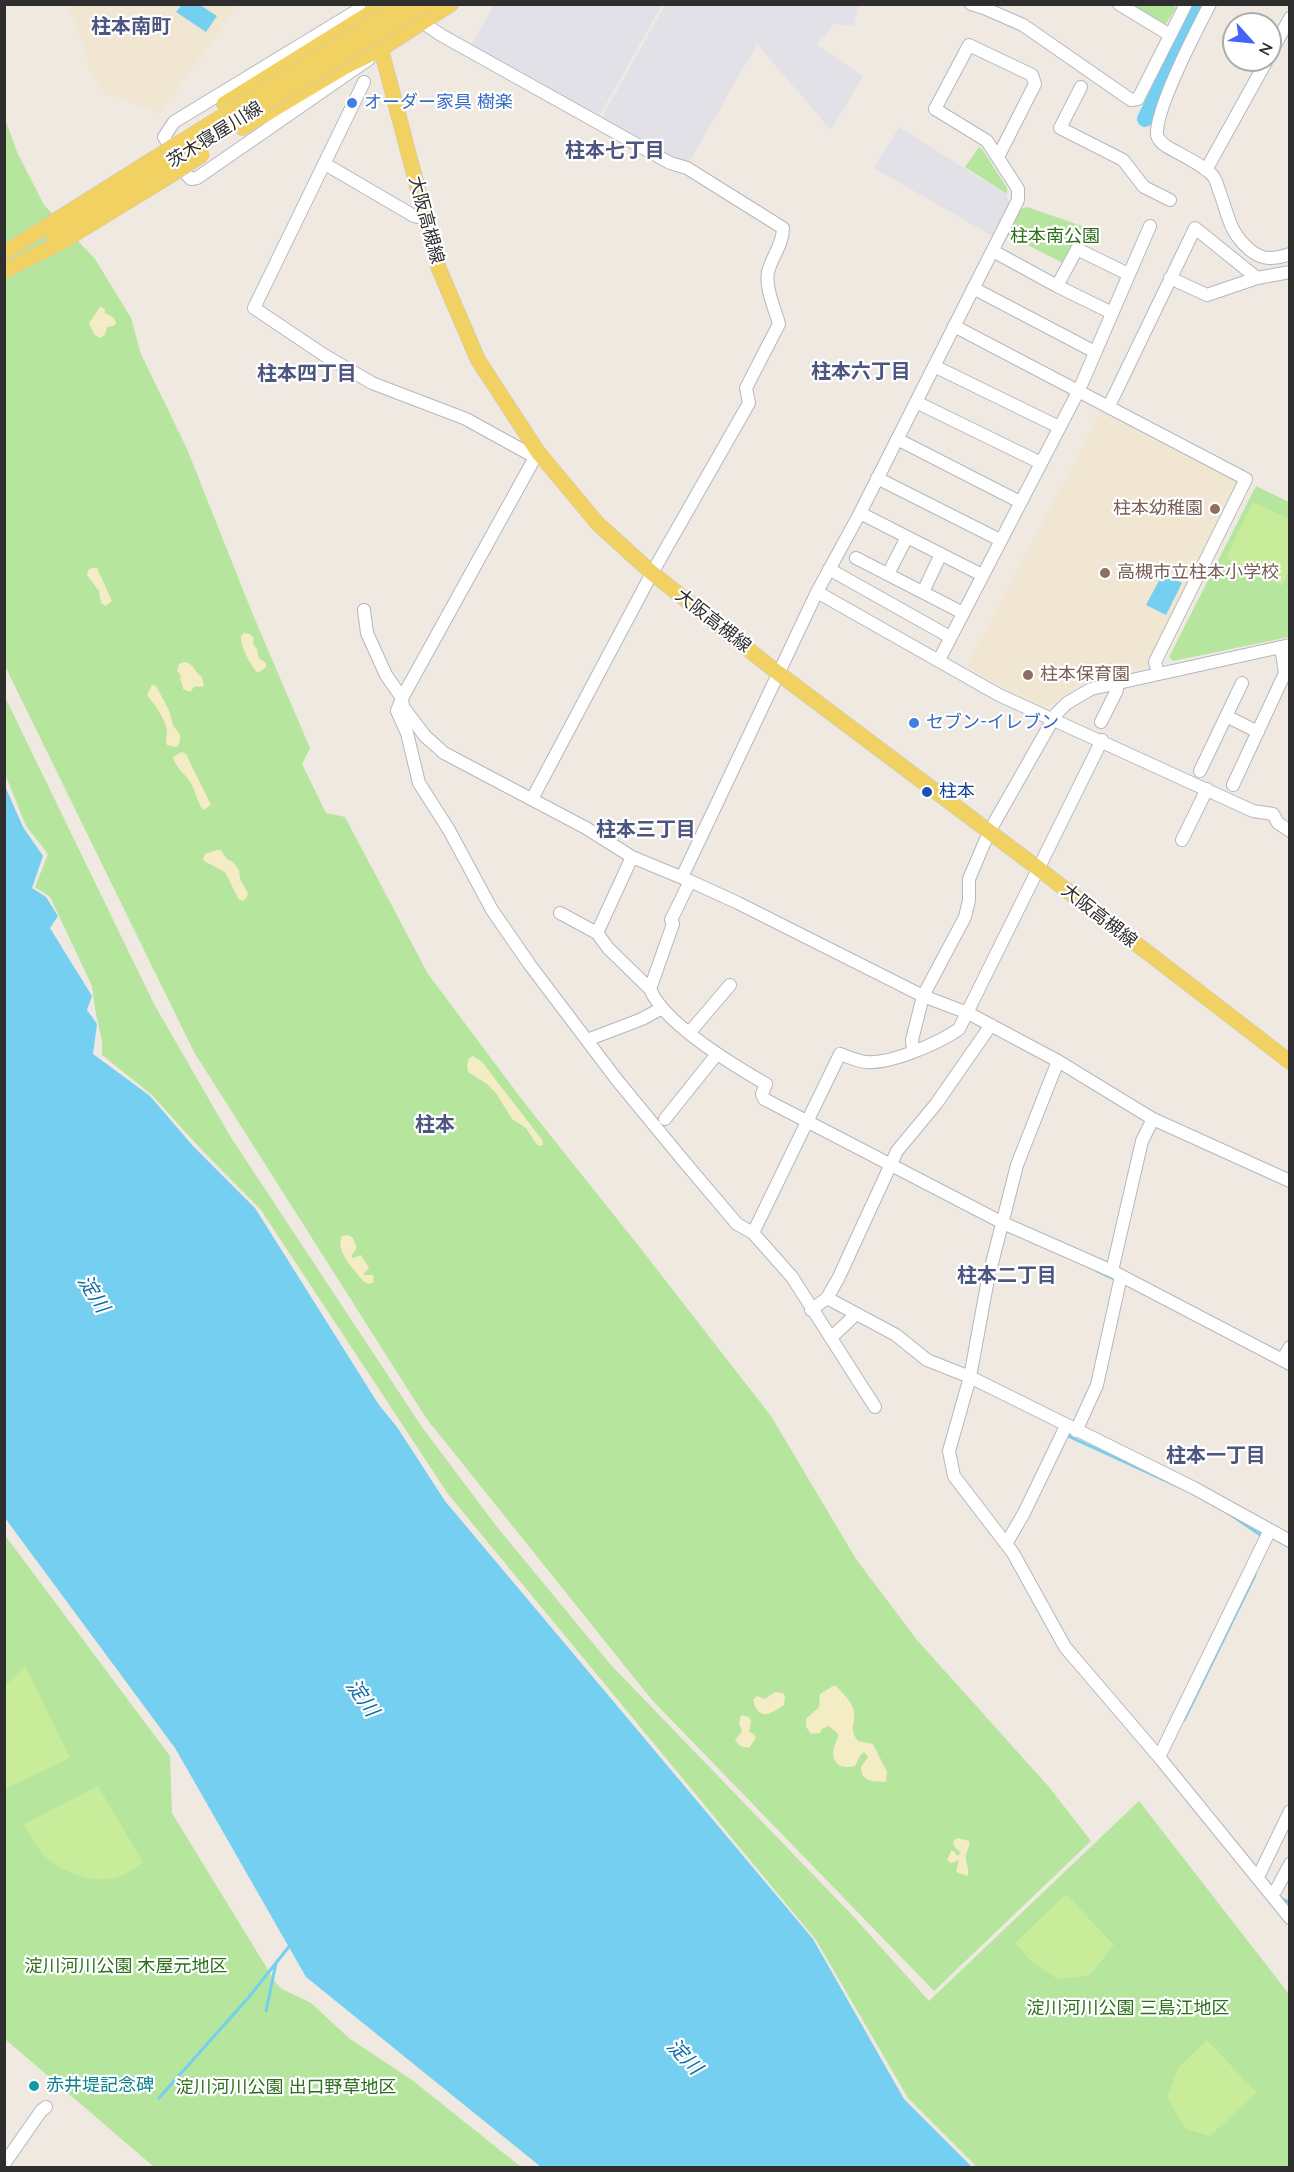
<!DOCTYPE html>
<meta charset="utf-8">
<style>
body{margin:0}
#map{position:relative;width:1294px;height:2172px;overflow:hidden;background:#efe9e1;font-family:Quicksand,sans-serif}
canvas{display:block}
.frame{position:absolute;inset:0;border:6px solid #2e2e2e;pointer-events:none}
.north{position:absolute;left:1222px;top:12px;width:60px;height:60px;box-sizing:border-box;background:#fff;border:2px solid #ababab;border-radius:50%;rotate:117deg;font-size:16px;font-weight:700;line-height:24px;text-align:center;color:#2e2e2e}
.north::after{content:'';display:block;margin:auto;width:21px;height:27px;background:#4264fb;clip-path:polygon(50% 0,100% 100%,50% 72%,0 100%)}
</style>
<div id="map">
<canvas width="1294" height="2172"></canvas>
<div class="frame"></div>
<div class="north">N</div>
</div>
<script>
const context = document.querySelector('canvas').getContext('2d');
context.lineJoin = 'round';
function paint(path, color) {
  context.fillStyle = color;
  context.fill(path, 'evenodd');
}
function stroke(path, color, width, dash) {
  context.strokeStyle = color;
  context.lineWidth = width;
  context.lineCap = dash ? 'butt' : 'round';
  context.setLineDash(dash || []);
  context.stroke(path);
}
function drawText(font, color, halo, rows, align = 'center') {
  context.font = font + ' Quicksand,"Noto Sans JP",sans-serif';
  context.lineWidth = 4.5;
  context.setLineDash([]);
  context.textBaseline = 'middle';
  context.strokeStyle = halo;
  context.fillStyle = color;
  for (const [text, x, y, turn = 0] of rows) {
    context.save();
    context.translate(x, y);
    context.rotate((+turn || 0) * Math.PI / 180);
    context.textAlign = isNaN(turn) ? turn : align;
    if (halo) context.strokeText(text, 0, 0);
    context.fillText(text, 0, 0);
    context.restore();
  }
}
paint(new Path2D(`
 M 494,5 L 662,5 L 599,116 L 470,47 Z
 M 665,5 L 859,5 L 854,26 L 834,24 L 817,45 L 863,76 L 831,130 L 757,44 L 689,163 L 673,160 L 602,117 Z
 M 899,127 L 1007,195 L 1010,210 L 994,237 L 874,168 Z`), '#e3e1e8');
paint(new Path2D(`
 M 68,5 L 238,5 L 160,113 L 104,93 L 88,67 L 86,53 Z
 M 1106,411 L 1239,479 L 1240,484 L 1148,666 L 1109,673 L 1076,686 L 1042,709 L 969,669 L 968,664 L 1101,412 Z`), '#f0e6d1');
paint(new Path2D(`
 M 1132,5 L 1174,5 L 1176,8 L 1166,24 Z
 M 5,119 L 17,152 L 44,205 L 95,259 L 131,318 L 141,354 L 187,449 L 251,610 L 310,748 L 302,764 L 326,813 L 345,817 L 428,974 L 523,1101 L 641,1249 L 771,1416 L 856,1559 L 917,1640 L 1049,1787 L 1091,1841 L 934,1991 L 652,1700 L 426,1418 L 194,1052 L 5,666 Z
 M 979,147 L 982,149 L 1007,188 L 1007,194 L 965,167 Z
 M 1027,207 L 1085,227 L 1065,264 L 1008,235 L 1021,209 Z
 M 1256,486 L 1289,502 L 1289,637 L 1173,661 L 1169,657 Z
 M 4,695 L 154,1004 L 230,1136 L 422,1427 L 497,1527 L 611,1665 L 853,1916 L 929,2001 L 1139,1801 L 1289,1994 L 1289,2167 L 977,2167 L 908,2098 L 816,1940 L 448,1494 L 261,1210 L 200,1148 L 151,1094 L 102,1055 L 102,1041 L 95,1009 L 92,986 L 50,897 L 35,887 L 48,854 L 26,826 L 5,774 Z
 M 4,1534 L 170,1756 L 172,1813 L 276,1983 L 282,1989 L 311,2003 L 350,2039 L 412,2080 L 521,2167 L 154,2167 L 5,2039 Z`), '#b6e59e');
paint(new Path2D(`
 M 100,307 L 105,309 L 105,313 L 114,318 L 116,323 L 114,326 L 107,327 L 105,335 L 100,338 L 94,334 L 89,323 Z
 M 92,568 L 97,568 L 112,601 L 106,606 L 101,603 L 99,591 L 87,575 L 88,570 Z
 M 244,633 L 250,634 L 254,638 L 253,644 L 257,649 L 259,658 L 266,663 L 266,667 L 258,673 C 251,667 240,645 241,636 Z
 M 184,662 C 194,663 194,672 202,677 L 204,686 L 200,687 L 195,686 L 190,692 L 183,689 L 182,683 L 180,680 L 181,676 L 177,671 L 179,664 Z
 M 152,685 L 156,686 L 169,710 L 173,725 L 180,735 L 180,742 L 177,747 L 167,745 C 165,739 167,736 167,731 C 165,718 155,705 147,695 Z
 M 181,752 L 186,754 L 211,805 L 203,810 C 197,802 196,791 190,782 C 185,773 176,769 173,757 Z
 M 217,850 L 221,850 L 227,859 L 233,862 L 239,870 L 240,879 L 248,893 L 246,899 L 243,901 L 239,900 L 225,872 L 206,862 L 203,859 L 205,854 Z
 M 473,1056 L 482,1062 L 543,1141 L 542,1146 L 537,1145 L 526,1128 L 512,1119 L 496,1093 L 487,1084 L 468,1072 L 467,1065 L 469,1058 Z
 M 348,1235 L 353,1238 L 357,1248 L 351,1256 L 353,1258 L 361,1255 L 369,1268 L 363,1275 L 373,1275 L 374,1282 L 369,1284 L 364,1282 C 355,1270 334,1251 342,1236 Z
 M 833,1686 L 836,1686 C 843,1693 853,1703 854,1712 C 856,1725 848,1727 858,1741 L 873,1744 L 887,1772 L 886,1782 C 874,1781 861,1783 861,1767 L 868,1757 L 864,1752 L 860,1756 L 855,1766 C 842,1770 830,1763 834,1748 C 835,1743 838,1740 838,1734 L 829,1726 L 822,1729 L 820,1733 L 811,1734 L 806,1727 L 806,1719 L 819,1707 L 820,1694 Z
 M 775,1692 L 783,1693 L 785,1697 L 784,1705 C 770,1714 759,1722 753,1700 L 757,1696 L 765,1699 Z
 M 741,1715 L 749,1717 L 751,1721 L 749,1732 L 754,1734 L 756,1738 L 749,1748 L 740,1746 L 735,1740 L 742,1731 L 739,1723 Z
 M 958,1838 L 969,1841 C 970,1848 967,1849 966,1856 C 965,1863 970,1869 968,1876 L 956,1872 L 959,1860 L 951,1863 L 947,1860 L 951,1851 L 954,1851 L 957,1856 L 961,1853 L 953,1845 L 954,1840 Z`), '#f3ecc5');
paint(new Path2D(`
 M 1253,502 L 1289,519 L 1289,571 L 1282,586 L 1226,558 Z
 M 25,1666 L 70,1758 L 5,1789 L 5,1686 Z
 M 98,1786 L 143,1862 C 133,1869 122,1878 110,1879 C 89,1882 64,1872 48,1859 C 38,1850 31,1837 24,1824 Z
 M 1066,1894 L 1114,1945 L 1090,1975 L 1057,1979 L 1031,1961 L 1015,1943 Z
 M 1207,2040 L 1257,2093 L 1210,2136 L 1186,2129 L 1167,2098 L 1178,2068 Z`), '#c9ec9a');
paint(new Path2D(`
 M 182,4 L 200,5 L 217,16 L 206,32 L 176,12 Z
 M 1163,573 L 1182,583 L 1166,615 L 1146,605 Z
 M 4,784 L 23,827 L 43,856 L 32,888 L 46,897 L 58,916 L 50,928 L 92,996 L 87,1010 L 97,1024 L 93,1054 L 150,1096 L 193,1146 L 255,1208 L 379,1405 L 397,1427 L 445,1501 L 813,1939 L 904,2099 L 972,2167 L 541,2167 L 306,1977 L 175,1748 L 5,1518 Z`), '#75cff0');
stroke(new Path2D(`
 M 1097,1271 L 1116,1280 L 1115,1282
 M 1068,1434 L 1068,1436 L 1188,1491
 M 1228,1513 L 1262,1536
 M 1184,1720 L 1255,1575
 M 1281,1898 L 1290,1903
 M 266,2011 L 276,1963
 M 159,2098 L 249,1997 L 291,1944`), '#75cff0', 3);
stroke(new Path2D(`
 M 1145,119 L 1201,4`), '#75cff0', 16);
const minor = new Path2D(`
 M 971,4 L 984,8 L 1023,25 L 1131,100 L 1138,99 L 1186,4
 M 1119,4 L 1170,35
 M 1210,4 C 1197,29 1155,109 1157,135 C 1158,140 1162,143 1166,146 C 1179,154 1204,165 1213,176 C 1217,181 1218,188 1220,193 C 1229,217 1229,232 1250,250 C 1263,261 1275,259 1290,254
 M 422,22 L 441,35 L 670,163 L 687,168 L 783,228 C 783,245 772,256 768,272 C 765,288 775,309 779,324 L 746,388 L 749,403 L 652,573 L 532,799
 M 1270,54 L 1290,18
 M 369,59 L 197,178 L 191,179 L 187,175 L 164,137 L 174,122 L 358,10 L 374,11
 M 364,82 L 254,308 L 324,355 L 372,383 L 466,419 L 535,457
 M 1081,87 L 1060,128 L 1123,160 L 1144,187 L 1170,200
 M 325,164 L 414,216 L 426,219
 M 1206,170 L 1267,60
 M 993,251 L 1057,286 L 1112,313
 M 1170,278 L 1207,295 L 1257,278 L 1290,272
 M 1057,286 L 1077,249 L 1128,274
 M 973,288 L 1095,352
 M 954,326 L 1246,479 L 1155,662 L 1158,673
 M 934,366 L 1059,427
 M 916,402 L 1041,463
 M 1109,406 L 1195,228 L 1257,278
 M 897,439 L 1020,502
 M 538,452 L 402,698 L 397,711 L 407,733 L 419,783 L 449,830 L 492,910 L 530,965 L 617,1080 L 682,1159 L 737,1224 L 753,1233 L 792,1277 L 875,1407
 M 877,478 L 1000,540
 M 860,513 L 982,575
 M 856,558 L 963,613
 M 829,569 L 950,637
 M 888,574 L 907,537
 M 817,592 L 999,695 L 1253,811 L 1273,814 L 1278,823 L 1290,831
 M 923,592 L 941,554
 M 364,610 L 367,633 L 386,675 L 402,698 L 403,707 L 425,736 L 444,753 L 586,828 L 632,857 L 690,881 L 738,903 L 923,996 L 968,1013 L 1058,1061 L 1017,1165 L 988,1279 L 970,1377 L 949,1451 L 954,1476 L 1013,1553 L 1065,1647 L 1159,1757 L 1290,1918
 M 939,660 L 1079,390 L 1150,226
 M 1226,716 L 1258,732
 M 1101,722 L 1117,690 L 1117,682
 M 1200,771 L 1242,683
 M 1233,785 L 1285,673 L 1281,647
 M 1182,840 L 1207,789
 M 682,877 L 817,592 L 860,513 L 1018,200 L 1018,189 L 987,141 L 935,109 L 969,45 L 1032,75 L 1035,84 L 998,157
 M 690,881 L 671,920 L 673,924 L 650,989 C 664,1023 733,1065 766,1084 L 762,1094 L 764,1099 L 1003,1223 L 1112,1271 L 1290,1364
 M 560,913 L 597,933 L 608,948 L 650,989
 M 597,933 L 632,857
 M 690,1032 L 730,985
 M 587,1040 L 642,1019 L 662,1008
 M 913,1051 L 912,1040 L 923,996 L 965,917 L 969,900 L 969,879 L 989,832 L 1056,714 L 1067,703 L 1091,689 L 1290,645
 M 1058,1061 L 1153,1119 L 1290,1181
 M 665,1119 L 717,1054
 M 753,1233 L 840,1054 C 849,1057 859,1062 867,1062 C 891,1064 939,1043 959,1029 L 1102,740
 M 1112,1271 L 1142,1141 L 1153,1119
 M 827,1298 L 896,1335 L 927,1360 L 970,1377 L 1194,1488 L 1290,1541
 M 811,1310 L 827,1298 L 838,1279 L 897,1151 L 936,1104 L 991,1025
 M 832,1337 L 856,1314
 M 1282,1360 L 1290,1347
 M 1076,1431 L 1097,1385 L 1121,1276
 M 1006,1544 L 1024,1513 L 1066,1426
 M 1159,1757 L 1270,1530
 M 1258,1877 L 1290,1811
 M 1276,1890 L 1290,1864
 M 4,2164 L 41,2111 L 46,2107`);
const major = new Path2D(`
 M 372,4 L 381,49 L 439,269 L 478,360 L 538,452 L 598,524 L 652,573 L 778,673 L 1039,869 L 1290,1062
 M 224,104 L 385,4
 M 242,128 L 344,67 L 381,49 L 451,4
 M 53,235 L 157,171
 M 4,253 L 150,161
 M 4,271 L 60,243 L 163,180`);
stroke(minor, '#b4b7c1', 14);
stroke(major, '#c9c9c9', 16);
stroke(minor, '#fff', 12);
stroke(major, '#f2d163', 15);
const majorBridge = new Path2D(`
 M 150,161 L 404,4
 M 157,171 L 426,4
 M 163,180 L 202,155`);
stroke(majorBridge, '#c9c9c9', 16, []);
stroke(majorBridge, '#f2d163', 15);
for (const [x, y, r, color] of [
 [352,103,6,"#3f7fe0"],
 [1215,509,6,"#8d6e63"],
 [1105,573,6,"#8d6e63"],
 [1028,675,6,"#8d6e63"],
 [914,723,6,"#3f7fe0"],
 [927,792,6,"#1a4fb4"],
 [34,2086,6,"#0f9aa8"]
]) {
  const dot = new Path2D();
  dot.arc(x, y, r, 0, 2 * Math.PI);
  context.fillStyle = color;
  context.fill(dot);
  stroke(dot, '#fff', 2);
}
drawText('18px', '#366cbe', '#fff', [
 ["オーダー家具 樹楽",364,103],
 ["セブン-イレブン",926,723]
], 'left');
drawText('18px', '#2e2e2e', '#fff', [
 ["茨木寝屋川線",215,135,-32],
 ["大阪高槻線",426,220,75],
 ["大阪高槻線",713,621,38],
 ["大阪高槻線",1099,916,38]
]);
drawText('18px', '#2c6e1b', '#fff', [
 ["柱本南公園",1055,237],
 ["淀川河川公園 木屋元地区",126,1967],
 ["淀川河川公園 三島江地区",1128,2009],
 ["淀川河川公園 出口野草地区",286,2088]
]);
drawText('18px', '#785e54', '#fff', [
 ["柱本幼稚園",1203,509,"right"],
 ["高槻市立柱本小学校",1117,573],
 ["柱本保育園",1040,675]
], 'left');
drawText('18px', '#164399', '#fff', [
 ["柱本",939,792]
], 'left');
drawText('18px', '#0d838f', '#fff', [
 ["赤井堤記念碑",46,2086]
], 'left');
drawText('bold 20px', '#4d5680', '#fff', [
 ["柱本南町",131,27],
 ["柱本七丁目",615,151],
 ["柱本六丁目",861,372],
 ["柱本四丁目",307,374],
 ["柱本三丁目",646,830],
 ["柱本",435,1125],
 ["柱本二丁目",1007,1276],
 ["柱本一丁目",1216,1456]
]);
drawText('italic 20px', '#0d6fa3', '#fff', [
 ["淀川",93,1294,58],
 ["淀川",362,1698,55],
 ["淀川",684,2057,46]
]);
</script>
